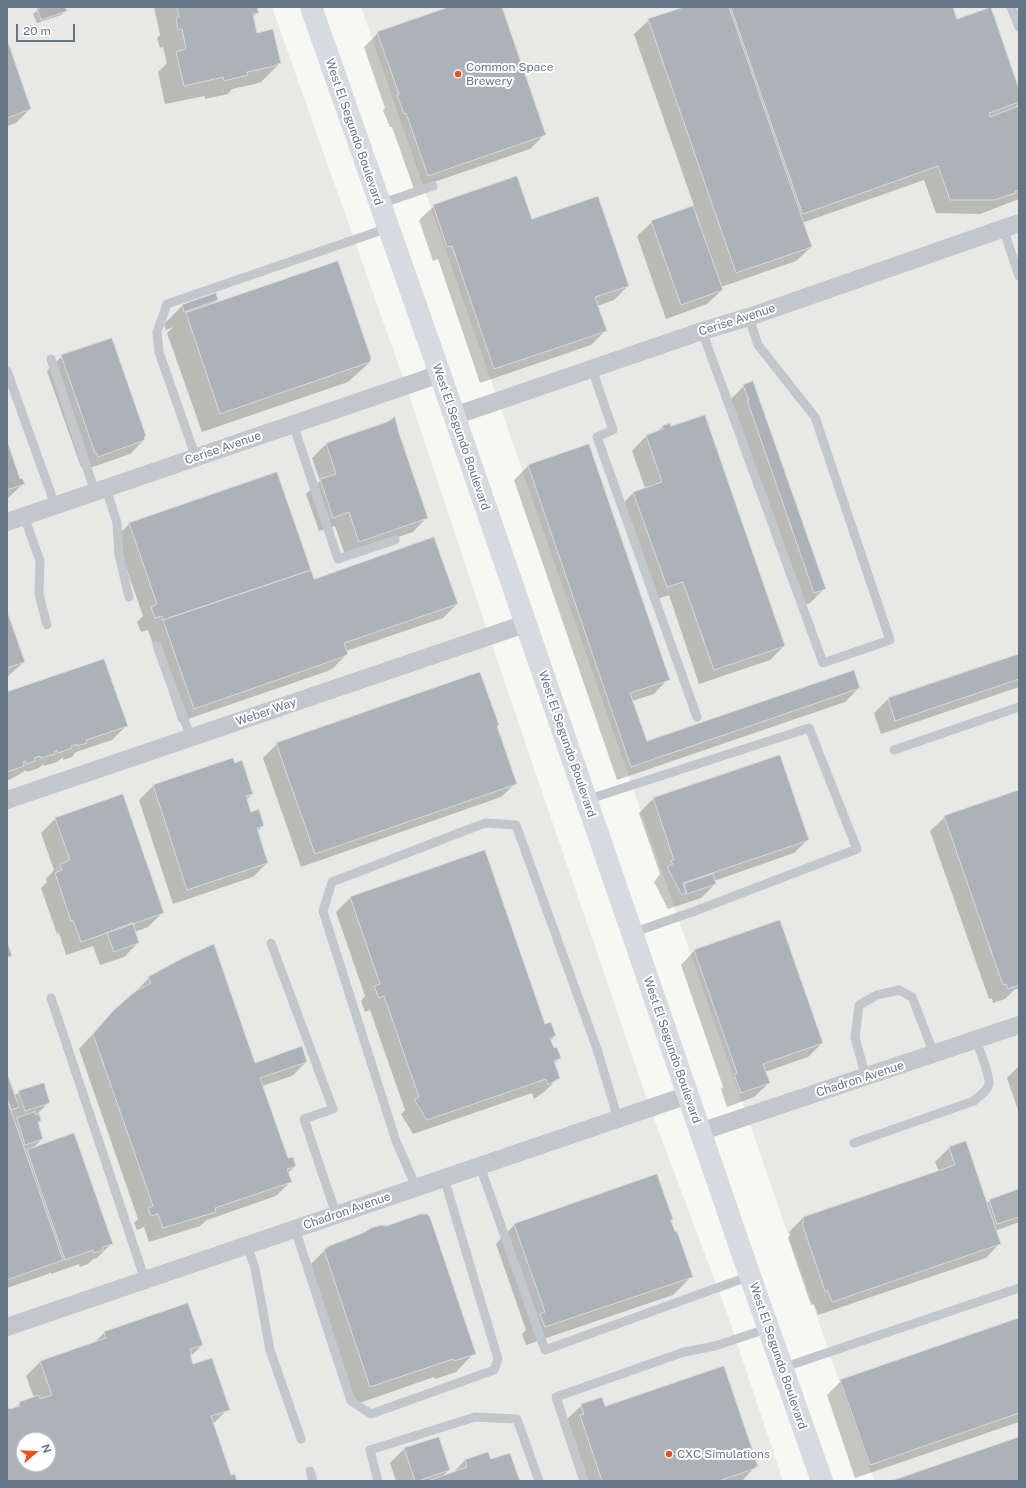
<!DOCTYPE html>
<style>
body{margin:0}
#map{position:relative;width:1026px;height:1488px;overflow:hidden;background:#f7f8f4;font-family:"Public Sans",sans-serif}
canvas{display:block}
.frame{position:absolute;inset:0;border:8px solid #657787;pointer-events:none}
.north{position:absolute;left:16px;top:1432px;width:40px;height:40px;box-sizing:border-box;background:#fff;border:1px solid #c1c9cf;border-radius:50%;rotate:71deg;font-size:11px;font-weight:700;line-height:16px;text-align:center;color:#657787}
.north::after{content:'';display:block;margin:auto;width:14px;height:18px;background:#ed521e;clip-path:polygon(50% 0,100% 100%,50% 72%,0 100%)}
.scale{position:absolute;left:16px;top:24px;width:59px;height:18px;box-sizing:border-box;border:2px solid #657787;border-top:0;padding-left:5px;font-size:12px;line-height:14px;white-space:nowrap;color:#657787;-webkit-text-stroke:3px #fff;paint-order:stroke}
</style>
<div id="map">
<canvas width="1026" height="1488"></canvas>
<div class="frame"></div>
<div class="north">N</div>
<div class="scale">20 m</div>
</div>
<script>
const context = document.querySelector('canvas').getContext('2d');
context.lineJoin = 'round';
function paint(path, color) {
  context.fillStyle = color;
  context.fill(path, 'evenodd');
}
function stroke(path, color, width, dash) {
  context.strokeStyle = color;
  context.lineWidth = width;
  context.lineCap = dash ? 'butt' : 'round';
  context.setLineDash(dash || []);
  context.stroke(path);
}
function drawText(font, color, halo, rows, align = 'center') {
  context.font = font + ' "Public Sans",sans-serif';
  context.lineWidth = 4;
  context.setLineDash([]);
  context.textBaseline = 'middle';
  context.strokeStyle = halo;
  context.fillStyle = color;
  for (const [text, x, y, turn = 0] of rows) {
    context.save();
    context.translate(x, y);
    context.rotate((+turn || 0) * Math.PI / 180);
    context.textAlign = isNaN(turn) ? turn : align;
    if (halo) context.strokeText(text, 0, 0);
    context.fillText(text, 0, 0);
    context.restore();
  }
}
paint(new Path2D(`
 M 7,7 L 272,7 L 406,386 L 489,636 L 650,1108 L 726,1310 L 783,1481 L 7,1481 ZM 24,1440 L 48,1440 L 48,1464 L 24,1464 Z
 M 361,7 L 1019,7 L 1019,1481 L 874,1481 Z`), '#e8e9e7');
paint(new Path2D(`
 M 45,7 L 64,7 L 66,10 L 61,15 L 37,23 L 33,14 L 38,10 Z
 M 154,7 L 256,7 L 258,12 L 253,17 L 256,34 L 280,63 L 261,82 L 255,84 L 232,89 L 228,94 L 205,99 L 205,96 L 165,104 L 158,72 L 167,63 L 163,47 L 160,48 L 157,38 L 160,35 Z
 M 452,7 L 501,7 L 545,134 L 530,149 L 414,189 L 392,127 L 390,127 L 383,110 L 385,108 L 364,47 L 378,33 Z
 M 687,7 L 952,7 L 956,20 L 1019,92 L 1019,103 L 1013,110 L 1019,108 L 1019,199 L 980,214 L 936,213 L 924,180 L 802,223 L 811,247 L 796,261 L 721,287 L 722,290 L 707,304 L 666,319 L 637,236 L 652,222 L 694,206 L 634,34 L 649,20 Z
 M 7,42 L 30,109 L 16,123 L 7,126 Z
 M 434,206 L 531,220 L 628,286 L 614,300 L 597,306 L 605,331 L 591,345 L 480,383 L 438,259 L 433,261 L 419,220 Z
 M 217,300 L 212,305 L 370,362 L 348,382 L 202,432 L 167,333 L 173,327 L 166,330 L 164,324 L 183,305 Z
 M 62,356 L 143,437 L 144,440 L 130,454 L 84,470 L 82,466 L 81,467 L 47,371 Z
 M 744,386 L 824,589 L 810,603 L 800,607 L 730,400 Z
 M 388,423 L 398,434 L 427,517 L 413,532 L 345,555 L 335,526 L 319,531 L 306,494 L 320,481 L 312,458 L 326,444 Z
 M 670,424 L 784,646 L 770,660 L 699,684 L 669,595 L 652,601 L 620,507 L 634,492 L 645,488 L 632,451 L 646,436 L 656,433 L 662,427 Z
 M 7,443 L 20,480 L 23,484 L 7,499 Z
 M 528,466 L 668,679 L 654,694 L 632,701 L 646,742 L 859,688 L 845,702 L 617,780 L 514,480 Z
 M 130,523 L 313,580 L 457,604 L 443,618 L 346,651 L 347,654 L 333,668 L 328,671 L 179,722 L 148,630 L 141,632 L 137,622 L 143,616 L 116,538 Z
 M 7,614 L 24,662 L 7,677 Z
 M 1019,655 L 1019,687 L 881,734 L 874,713 L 888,699 Z
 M 7,693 L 126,726 L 112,740 L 76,752 L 72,757 L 63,760 L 63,757 L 57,762 L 44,766 L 43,764 L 39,768 L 27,772 L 26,770 L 24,771 L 20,774 L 7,781 Z
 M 496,726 L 516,783 L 501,797 L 301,867 L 263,758 L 277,744 Z
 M 780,757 L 808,839 L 794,853 L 714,881 L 715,884 L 701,898 L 668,909 L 654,882 L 660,874 L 639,813 L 653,799 Z
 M 233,760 L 252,794 L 246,800 L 251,813 L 263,825 L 257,832 L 267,863 L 253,877 L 173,904 L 139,800 L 153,786 Z
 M 1019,791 L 1019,988 L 1014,990 L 1005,999 L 993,1003 L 992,998 L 989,999 L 930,831 L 945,817 Z
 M 56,818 L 162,913 L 148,927 L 135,932 L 138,943 L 124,957 L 100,965 L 93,946 L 66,955 L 59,933 L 57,934 L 41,888 L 47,882 L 46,879 L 54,870 L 41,833 Z
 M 485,852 L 544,1025 L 555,1036 L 550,1041 L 553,1049 L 560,1058 L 554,1064 L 558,1078 L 544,1092 L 534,1099 L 532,1093 L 413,1134 L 401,1114 L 405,1110 L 370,1010 L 365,1012 L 361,1001 L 365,996 L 336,912 L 350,898 Z
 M 695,950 L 822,1043 L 808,1057 L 765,1072 L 769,1083 L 754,1097 L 727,1107 L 721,1089 L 723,1087 L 681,965 Z
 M 149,978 L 254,1064 L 306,1062 L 292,1076 L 262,1086 L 288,1160 L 295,1166 L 288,1173 L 291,1181 L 276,1196 L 207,1220 L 200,1226 L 149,1242 L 144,1227 L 137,1230 L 134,1223 L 138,1219 L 79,1049 L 87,1040 Z
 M 1019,1066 L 1019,1113 L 1007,1078 Z
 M 7,1076 L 14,1096 L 19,1092 L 49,1102 L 38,1113 L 40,1121 L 38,1124 L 42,1139 L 31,1150 L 112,1243 L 97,1258 L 93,1259 L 88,1264 L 80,1267 L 79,1264 L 51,1274 L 50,1272 L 48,1274 L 7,1288 Z
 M 949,1148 L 986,1204 L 989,1201 L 1019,1190 L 1019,1222 L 995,1231 L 1000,1243 L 986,1258 L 818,1315 L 814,1304 L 811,1305 L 788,1238 L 790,1235 L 789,1232 L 803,1218 L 939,1171 L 935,1162 Z
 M 670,1221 L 692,1276 L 673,1295 L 526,1345 L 522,1334 L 526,1330 L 496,1244 L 514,1225 Z
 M 386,1227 L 474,1353 L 456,1372 L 435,1379 L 434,1377 L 351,1406 L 307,1268 L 326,1249 Z
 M 1019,1319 L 1019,1422 L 855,1478 L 827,1395 L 841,1381 Z
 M 104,1333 L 202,1345 L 190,1357 L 193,1365 L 228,1409 L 213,1424 L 231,1476 L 236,1481 L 7,1481 L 7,1406 L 9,1411 L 14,1409 L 20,1403 L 34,1398 L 26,1376 L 40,1362 L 94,1343 ZM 24,1440 L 48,1440 L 48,1464 L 24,1464 Z
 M 582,1405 L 604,1408 L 756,1466 L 742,1481 L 583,1481 L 567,1419 Z
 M 404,1449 L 449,1470 L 441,1477 L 452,1474 L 465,1460 L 490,1461 L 519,1481 L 396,1481 L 390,1463 Z`), '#0003');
const building = new Path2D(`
 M 42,7 L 65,7 L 67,11 L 41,20 L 37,9 Z
 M 177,7 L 257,7 L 259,13 L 253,14 L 257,33 L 273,29 L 281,63 L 275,65 L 275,66 L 247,72 L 248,75 L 224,81 L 223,77 L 184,86 L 176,52 L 186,49 L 182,29 L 178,30 L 176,18 L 179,17 Z
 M 449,7 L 502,7 L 546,135 L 428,176 L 406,113 L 404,114 L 397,95 L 399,94 L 377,32 Z
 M 684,7 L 729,7 L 812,247 L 736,273 L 648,19 Z
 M 731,7 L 953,7 L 957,19 L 991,7 L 1019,89 L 1019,102 L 989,113 L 990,117 L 1019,106 L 1019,190 L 1015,191 L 1016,193 L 995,200 L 950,200 L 938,166 L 803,214 Z
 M 7,39 L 31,109 L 7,118 Z
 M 517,176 L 532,219 L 598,196 L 629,286 L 595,297 L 607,331 L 494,369 L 452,246 L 447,247 L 433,205 Z
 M 693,206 L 723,290 L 681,305 L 651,221 Z
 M 338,261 L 371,358 L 370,362 L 220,414 L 186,313 Z
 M 216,293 L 218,300 L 184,312 L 182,305 Z
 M 112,338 L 146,436 L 144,437 L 145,440 L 98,457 L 97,453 L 95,453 L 61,355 Z
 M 753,381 L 826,589 L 814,593 L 747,400 L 749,400 L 743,385 Z
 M 705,415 L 785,646 L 714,670 L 683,582 L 667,587 L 633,492 L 662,482 L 646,435 L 663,429 L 662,426 L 670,423 L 671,426 Z
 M 395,417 L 399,433 L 428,518 L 359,542 L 349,512 L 333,518 L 320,479 L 336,474 L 326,443 L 387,422 Z
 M 7,440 L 20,479 L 22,478 L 25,484 L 7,490 Z
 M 589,444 L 670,680 L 630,693 L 647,741 L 854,670 L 860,688 L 631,767 L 528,465 Z
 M 277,472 L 311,570 L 163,620 L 162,616 L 155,618 L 151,607 L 157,604 L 129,523 Z
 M 434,537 L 458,604 L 344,643 L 348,654 L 343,657 L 194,709 L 163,620 L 311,570 L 314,579 Z
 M 7,611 L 25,662 L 7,668 Z
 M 1019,654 L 1019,679 L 895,721 L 888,698 Z
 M 104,659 L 128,726 L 86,740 L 87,743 L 77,746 L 77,744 L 71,746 L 72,748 L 58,753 L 57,750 L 54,752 L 55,754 L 41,758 L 40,756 L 34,758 L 35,761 L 26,764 L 25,761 L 23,762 L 24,766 L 7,772 L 7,692 Z
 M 480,672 L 499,725 L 497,726 L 517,784 L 315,854 L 276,743 Z
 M 780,755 L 809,840 L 683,883 L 686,893 L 682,895 L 667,867 L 673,864 L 671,861 L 674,860 L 653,798 Z
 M 233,758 L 235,763 L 242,760 L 253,794 L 246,796 L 251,812 L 259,809 L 264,826 L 257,828 L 268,863 L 187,890 L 153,785 Z
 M 1019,790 L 1019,985 L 1008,989 L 1006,984 L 1003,985 L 944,816 Z
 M 123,794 L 164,913 L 81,942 L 73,920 L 71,921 L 55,873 L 62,870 L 60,864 L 70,860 L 55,818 Z
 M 485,850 L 545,1024 L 551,1022 L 556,1036 L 550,1038 L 554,1048 L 557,1047 L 561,1058 L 554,1061 L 560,1078 L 548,1085 L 546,1079 L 427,1120 L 414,1099 L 419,1097 L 384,996 L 379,998 L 374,986 L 380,984 L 350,897 Z
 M 713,874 L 716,884 L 687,894 L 684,884 Z
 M 780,920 L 823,1043 L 763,1064 L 770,1083 L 741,1093 L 734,1074 L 737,1073 L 694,950 Z
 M 133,923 L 139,943 L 114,952 L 107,933 Z
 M 7,941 L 12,956 L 7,957 Z
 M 214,944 L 255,1063 L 302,1046 L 307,1062 L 260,1078 L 288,1158 L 293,1157 L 296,1166 L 287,1169 L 292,1182 L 215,1208 L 216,1212 L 163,1228 L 158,1214 L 151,1216 L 148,1208 L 153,1206 L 93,1034 L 112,1012 L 124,1001 L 136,991 L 151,983 L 148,977 L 181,959 Z
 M 7,1073 L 19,1107 L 11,1110 L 7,1099 Z
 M 44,1083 L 50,1103 L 25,1111 L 18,1091 Z
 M 7,1099 L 63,1260 L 7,1280 Z
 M 35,1112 L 35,1115 L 39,1113 L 41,1121 L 38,1122 L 43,1139 L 25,1145 L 17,1118 Z
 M 74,1133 L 113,1244 L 102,1247 L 103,1250 L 94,1253 L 93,1250 L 65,1260 L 27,1150 Z
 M 966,1141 L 1001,1244 L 832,1302 L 828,1291 L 825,1291 L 802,1223 L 804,1222 L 803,1217 L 955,1165 L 949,1147 Z
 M 657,1174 L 673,1219 L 671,1220 L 675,1232 L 677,1231 L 693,1277 L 545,1327 L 540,1314 L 545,1312 L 514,1224 Z
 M 1019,1189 L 1019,1217 L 997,1224 L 989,1200 Z
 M 421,1214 L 427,1214 L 430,1217 L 476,1354 L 454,1361 L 453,1359 L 370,1387 L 324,1250 L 329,1246 L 363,1233 L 371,1228 L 381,1225 L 386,1226 Z
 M 188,1303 L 203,1345 L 190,1349 L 192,1354 L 190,1354 L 193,1364 L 212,1358 L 230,1410 L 211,1416 L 231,1475 L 235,1474 L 237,1481 L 7,1481 L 7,1403 L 9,1409 L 20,1406 L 19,1402 L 39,1395 L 40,1399 L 52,1395 L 40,1361 L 106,1338 L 104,1332 ZM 24,1440 L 48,1440 L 48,1464 L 24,1464 Z
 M 1019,1318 L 1019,1413 L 870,1465 L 840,1380 Z
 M 724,1366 L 758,1466 L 755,1467 L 756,1468 L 719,1481 L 602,1481 L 580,1415 L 584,1414 L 581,1404 L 602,1397 L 605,1406 Z
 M 439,1437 L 450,1470 L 418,1481 L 415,1481 L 404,1448 Z
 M 1019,1437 L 1019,1481 L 891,1481 Z
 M 488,1452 L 491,1459 L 510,1453 L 520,1481 L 428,1481 L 467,1467 L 465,1460 Z`);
paint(building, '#abb3b9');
stroke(building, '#d9d9d7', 1);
stroke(new Path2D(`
 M 1011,7 L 1019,27
 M 380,204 L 433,186
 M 1003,228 L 1019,276
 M 702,331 L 823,663 L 890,640 L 815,417 L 758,345 L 749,317
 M 51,359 L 95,492
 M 592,369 L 613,430 L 597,437 L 697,717
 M 7,371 L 55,505
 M 293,424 L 338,559 L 395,540
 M 196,458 L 159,352 L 157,332 L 167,304 L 388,228
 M 106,488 L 117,523 L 119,555 L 129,597
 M 24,516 L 40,561 L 39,594 L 47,625
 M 157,646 L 191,738
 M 894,750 L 1019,707
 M 586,800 L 809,728 L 857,849 L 695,911 L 632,933
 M 271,943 L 333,1109 L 304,1119 L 336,1214
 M 51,998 L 145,1280
 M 866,1077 L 855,1038 L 859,1005 L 877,995 L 899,990 L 912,997 L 934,1054
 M 854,1143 L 974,1101 C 979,1096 988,1091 989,1084 C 990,1075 979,1049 976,1040
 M 480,1166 L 545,1350 L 750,1276
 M 416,1187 L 396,1141 L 323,911 L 332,882 L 485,823 L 516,825 L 597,1049 L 618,1119
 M 295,1229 L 351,1401 L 371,1414 L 494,1370 L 498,1359 L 444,1178
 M 247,1245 L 255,1268 L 270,1350 L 301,1439
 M 782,1368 L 1019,1288
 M 310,1471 L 313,1481
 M 378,1481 L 370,1450 L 475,1417 L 517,1419 L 539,1481
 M 584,1481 L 556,1397 L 684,1352 L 715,1346 L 769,1328`), '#c2c7cb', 9);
stroke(new Path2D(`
 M 454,416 L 702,331 L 749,317 L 1019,223
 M 7,522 L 440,374
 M 7,800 L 525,624
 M 700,1132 L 1019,1025
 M 7,1327 L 688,1095`), '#c2c7cb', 18);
stroke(new Path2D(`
 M 311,7 L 440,374 L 750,1276 L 822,1481`), '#d6dbdf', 22);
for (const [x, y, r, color] of [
 [458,74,4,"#ed521e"],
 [669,1454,4,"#ed521e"]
]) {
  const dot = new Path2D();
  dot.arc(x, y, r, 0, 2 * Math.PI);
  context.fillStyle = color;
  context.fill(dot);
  stroke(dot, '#fff', 1.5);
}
drawText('12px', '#657787', '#fff', [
 ["Common Space",466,67],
 ["Brewery",466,81],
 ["CXC Simulations",677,1454]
], 'left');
drawText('12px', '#657787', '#fff', [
 ["West El Segundo Boulevard",354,132,71],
 ["Cerise Avenue",737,320,-18],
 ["West El Segundo Boulevard",461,437,71],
 ["Cerise Avenue",223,448,-19],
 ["Weber Way",266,712,-19],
 ["West El Segundo Boulevard",567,744,71],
 ["West El Segundo Boulevard",672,1050,71],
 ["Chadron Avenue",860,1079,-18],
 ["Chadron Avenue",347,1211,-19],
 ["West El Segundo Boulevard",778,1356,71]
]);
</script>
